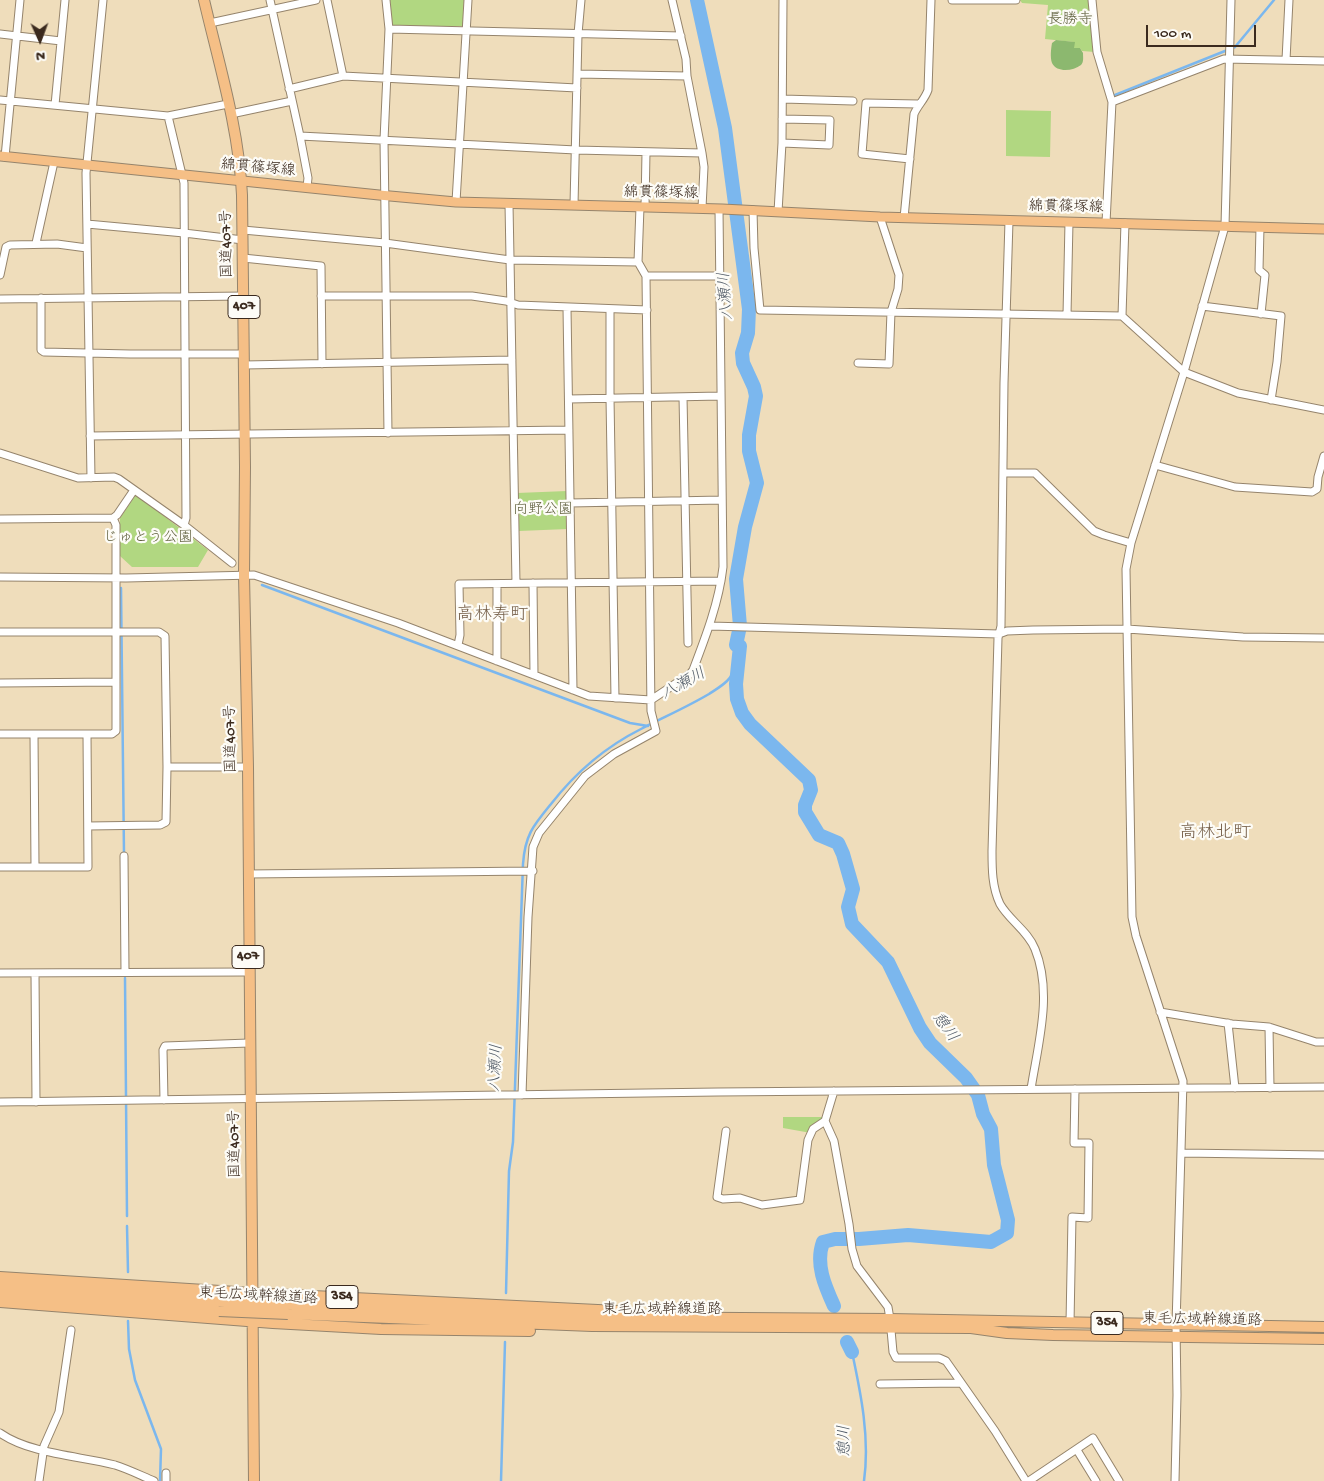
<!DOCTYPE html>
<meta charset="utf-8">
<style>
body{margin:0}
#map{position:relative;width:1324px;height:1481px;overflow:hidden;background:#efddbb;font-family:"Gochi Hand",sans-serif}
canvas{display:block}
.north{position:absolute;left:15px;top:15px;width:50px;height:50px;-webkit-text-stroke:4px #fdfcf7;paint-order:stroke;rotate:178deg;font-size:14px;font-weight:700;line-height:20px;text-align:center;color:#3b2a1e}
.north::after{content:'';display:block;margin:auto;width:18px;height:22px;background:#3b2a1e;clip-path:polygon(50% 0,100% 100%,50% 72%,0 100%)}
.scale{position:absolute;left:1146px;top:25px;width:110px;height:22px;box-sizing:border-box;border:2px solid #3b2a1e;border-top:0;padding-left:6px;font-size:15px;line-height:18px;white-space:nowrap;color:#3b2a1e;-webkit-text-stroke:4px #fdfcf7;paint-order:stroke}
</style>
<div id="map">
<canvas width="1324" height="1481"></canvas>
<div class="north">N</div>
<div class="scale">100 m</div>
</div>
<script>
const context = document.querySelector('canvas').getContext('2d');
context.lineJoin = 'round';
function paint(path, color) {
  context.fillStyle = color;
  context.fill(path, 'evenodd');
}
function stroke(path, color, width, dash) {
  context.strokeStyle = color;
  context.lineWidth = width;
  context.lineCap = dash ? 'butt' : 'round';
  context.setLineDash(dash || []);
  context.stroke(path);
}
function drawText(font, color, halo, rows, align = 'center') {
  context.font = font + ' "Gochi Hand","Klee One",sans-serif';
  context.lineWidth = 4.5;
  context.setLineDash([]);
  context.textBaseline = 'middle';
  context.strokeStyle = halo;
  context.fillStyle = color;
  for (const [text, x, y, turn = 0] of rows) {
    context.save();
    context.translate(x, y);
    context.rotate((+turn || 0) * Math.PI / 180);
    context.textAlign = isNaN(turn) ? turn : align;
    if (halo) context.strokeText(text, 0, 0);
    context.fillText(text, 0, 0);
    context.restore();
  }
}
paint(new Path2D(`
 M 390,0 L 464,0 L 463,26 L 392,26 Z
 M 1020,0 L 1089,0 L 1095,52 L 1082,51 L 1080,48 L 1074,48 L 1074,42 L 1045,39 L 1048,5 L 1022,3 Z
 M 1006,110 L 1051,111 L 1050,157 L 1006,156 Z
 M 567,491 L 568,529 L 519,531 L 517,493 Z
 M 135,496 L 138,496 L 208,550 L 198,567 L 132,567 L 120,556 L 120,518 Z
 M 783,1117 L 826,1117 L 811,1133 L 783,1128 Z`), '#b1d781');
paint(new Path2D(`
 M 1056,40 L 1075,42 L 1074,48 L 1080,48 L 1083,53 C 1083,57 1084,62 1081,65 C 1073,71 1057,73 1052,63 C 1050,57 1051,49 1052,43 Z`), '#8cb86f');
stroke(new Path2D(`
 M 1115,95 L 1235,47 L 1274,0
 M 262,585 L 630,723 L 648,726
 M 121,588 L 124,854
 M 125,978 L 127,1216
 M 127,1226 L 128,1272
 M 506,1293 L 509,1171 L 513,1142 L 523,864 C 525,835 533,826 551,804 C 576,772 605,747 641,729 C 664,717 687,707 709,694 C 715,690 722,686 727,681 C 737,671 736,658 736,645
 M 128,1321 L 129,1349 L 135,1380 L 161,1449 L 160,1481
 M 852,1352 C 861,1394 870,1438 864,1481
 M 501,1481 L 505,1342`), '#7bb7ee', 2.5);
stroke(new Path2D(`
 M 697,0 L 725,128 L 749,309 L 748,333 L 742,353 L 743,363 L 754,387 L 756,396 L 749,435 L 749,451 L 757,483 L 745,527 L 736,579 L 740,626 L 736,645 L 740,646 L 736,684 L 737,699 L 742,713 L 750,724 L 809,780 L 811,790 L 805,805 L 805,812 L 819,835 L 838,843 L 843,854 L 853,889 L 848,907 L 852,924 L 888,962 L 920,1028 L 930,1043 L 966,1078 L 978,1095 L 983,1114 L 991,1129 L 994,1165 L 1008,1220 L 1007,1233 L 991,1242 L 908,1235 L 859,1239 L 835,1239 L 823,1242 C 815,1264 825,1286 834,1306
 M 847,1342 L 852,1352`), '#7bb7ee', 14);
const minor = new Path2D(`
 M 270,0 L 300,136 L 308,178 L 307,187
 M 327,0 L 343,76
 M 386,0 L 389,29 L 384,140 L 388,433
 M 672,0 L 686,59 L 687,76 L 702,153 L 704,167 L 702,208
 M 952,0 L 1016,0
 M 1092,0 L 1097,52 L 1112,102 L 1106,223
 M 210,23 L 316,0
 M 389,29 L 681,36
 M 0,34 L 61,41
 M 1286,60 L 1289,0
 M 577,74 L 687,76
 M 289,89 L 343,76 L 577,88
 M 783,99 L 853,101
 M 0,100 L 168,116 L 228,104
 M 1112,102 L 1224,59 L 1324,61
 M 55,105 L 65,0
 M 231,114 L 292,101
 M 168,116 L 184,183 L 186,518 L 184,525
 M 300,136 L 576,150 L 702,153
 M 782,143 L 829,145 L 830,120 L 782,119
 M 5,157 L 20,0
 M 910,159 L 862,154 L 866,103 L 918,104
 M 456,202 L 468,0
 M 509,204 L 516,583
 M 574,205 L 578,34 L 581,0
 M 645,207 L 646,152
 M 753,210 L 754,248 L 760,310 L 1122,316 L 1184,372 L 1238,393 L 1324,410
 M 778,212 L 782,143 L 783,0
 M 904,218 L 914,114 C 918,105 925,99 928,90 L 931,0
 M 1009,221 L 1004,383 L 1001,626 L 998,638 L 992,851 C 992,869 992,887 1000,904 C 1009,920 1028,931 1035,949 C 1053,993 1038,1044 1031,1089
 M 87,224 L 184,233 L 243,240
 M 1260,227 L 1259,270 L 1265,275 L 1261,314
 M 243,230 L 385,243 L 510,260 L 638,262
 M 36,243 L 54,162
 M 243,258 L 321,266 L 322,364
 M 0,275 L 6,247 L 10,245 L 57,244 L 87,248
 M 646,276 L 719,276
 M 321,296 L 472,296 L 506,301 L 518,305 L 647,310
 M 41,298 L 41,350 L 44,352 L 130,354 L 244,354
 M 0,299 L 244,296
 M 1202,306 L 1281,316 L 1277,362 L 1271,400
 M 567,308 L 573,690
 M 610,309 L 610,398 L 615,698
 M 1067,315 L 1069,222
 M 1122,316 L 1125,223
 M 858,363 L 889,364 L 891,312 L 898,289 L 899,275 L 880,217
 M 244,365 L 512,360
 M 683,397 L 688,643
 M 569,399 L 721,396
 M 90,436 L 569,430
 M 0,453 L 78,478 L 114,477 L 119,479 L 184,525 L 232,563
 M 1155,465 L 1235,487 L 1312,492 L 1317,489 L 1318,477 L 1324,456
 M 1003,473 L 1035,473 L 1094,531 L 1104,535 L 1131,543
 M 91,478 L 86,173 L 103,0
 M 570,503 L 722,500
 M 0,519 L 113,518 L 117,515 L 134,490
 M 0,577 L 126,578 L 254,575 L 398,623 L 589,696 L 651,700 L 690,674 L 693,670 C 706,636 719,602 723,567 L 719,209
 M 533,583 L 534,675
 M 497,584 L 497,661
 M 710,626 L 999,634 L 1007,631 L 1033,630 L 1127,629 L 1243,637 L 1324,638
 M 0,632 L 159,632 L 165,636 L 167,767 L 166,822 L 160,825 L 88,826
 M 458,645 L 460,635 L 459,584 L 721,581
 M 0,683 L 116,682
 M 0,734 L 112,734 L 116,731 L 116,525 L 113,518
 M 34,734 L 35,867
 M 167,767 L 248,767
 M 124,856 L 125,972
 M 0,867 L 88,867 L 87,734
 M 248,874 L 533,871
 M 0,973 L 248,972
 M 35,973 L 36,1102
 M 1160,1012 L 1232,1024 L 1269,1027 L 1270,1088
 M 1228,1023 L 1235,1088
 M 1269,1027 L 1316,1042 L 1324,1042
 M 522,1095 L 528,917 L 533,847 L 539,833 L 585,776 L 614,754 L 656,731 L 651,711 L 646,276 L 638,262 L 640,207
 M 164,1100 L 163,1050 L 165,1046 L 249,1043
 M 0,1102 L 718,1092 L 1324,1087
 M 825,1121 L 834,1141 L 849,1224 L 852,1249 L 857,1266 L 888,1307 L 890,1319 L 893,1352 L 896,1358 L 939,1358 L 946,1361 L 995,1431 L 1026,1481
 M 726,1131 L 717,1197 L 723,1199 L 740,1198 L 762,1205 L 800,1200 L 808,1140 L 813,1129 L 825,1121 L 834,1091
 M 1181,1153 L 1324,1155
 M 1070,1323 L 1072,1217 L 1088,1218 L 1089,1143 L 1074,1143 L 1075,1089
 M 880,1384 L 961,1383
 M 0,1433 C 30,1454 80,1456 115,1465 C 128,1469 142,1476 154,1481
 M 1077,1450 L 1096,1481
 M 39,1481 L 44,1446 L 59,1412 L 71,1330
 M 166,1481 L 166,1473
 M 1029,1481 L 1093,1438 L 1119,1481
 M 1175,1481 L 1177,1395 L 1176,1325 L 1183,1081 L 1136,936 L 1132,917 L 1126,569 L 1131,543 L 1184,372 L 1225,226 L 1231,0`);
const major = new Path2D(`
 M 0,156 L 379,195 L 456,202 L 722,209 L 880,217 L 1324,229`);
const highway = new Path2D(`
 M 204,0 C 219,64 239,129 242,195 L 245,467 L 244,575 L 248,767 L 254,1481
 M 0,1277 L 252,1293 L 618,1311
 M 0,1284 L 219,1301
 M 0,1294 L 219,1311
 M 0,1302 L 273,1323 L 381,1329 L 530,1331
 M 288,1304 L 518,1315 L 593,1317 L 890,1319 L 1324,1327
 M 288,1314 L 592,1326 L 971,1328 L 1007,1333 L 1053,1335 L 1324,1339`);
stroke(minor, '#95846c', 9);
stroke(major, '#95846c', 11);
stroke(highway, '#95846c', 12);
stroke(minor, '#fff', 7);
stroke(major, '#f5bf86', 9);
stroke(highway, '#f5bf86', 10);
const highwayBridge = new Path2D(`
 M 219,1301 L 288,1304
 M 219,1311 L 288,1314`);
stroke(highwayBridge, '#95846c', 12, []);
stroke(highwayBridge, '#f5bf86', 10);
for (const [x, y, w] of [
 [244,307,32],
 [248,957,32],
 [342,1297,32],
 [1107,1323,32]
]) {
  const box = new Path2D();
  box.roundRect(x - w / 2, y - 11.5, w, 23, 4);
  context.fillStyle = '#fdfcf7';
  context.fill(box);
  stroke(box, '#3b2a1e', 1);
}
drawText('bold 14px', '#3b2a1e', null, [
 ["407",244,307],
 ["407",248,957],
 ["354",342,1297],
 ["354",1107,1323]
]);
drawText('15px', '#5e5e3c', '#fdfcf7', [
 ["長勝寺",1070,21],
 ["向野公園",543,511],
 ["じゅとう公園",148,539]
]);
drawText('15px', '#3b2a1e', '#fdfcf7', [
 ["綿貫篠塚線",258,169,5],
 ["綿貫篠塚線",661,194,1],
 ["綿貫篠塚線",1066,208,1],
 ["国道407号",228,244,-91],
 ["国道407号",232,739,-91],
 ["国道407号",236,1144,-91],
 ["東毛広域幹線道路",258,1297,3],
 ["東毛広域幹線道路",662,1311],
 ["東毛広域幹線道路",1202,1321,1]
]);
drawText('italic 16px', '#515b67', '#fdfcf7', [
 ["八瀬川",727,296,-94],
 ["八瀬川",684,685,-29],
 ["憩川",944,1028,54],
 ["八瀬川",497,1068,-87],
 ["憩川",846,1441,-91]
]);
drawText('18px', '#715a43', '#fdfcf7', [
 ["高林寿町",492,616],
 ["高林北町",1215,834]
]);
</script>
